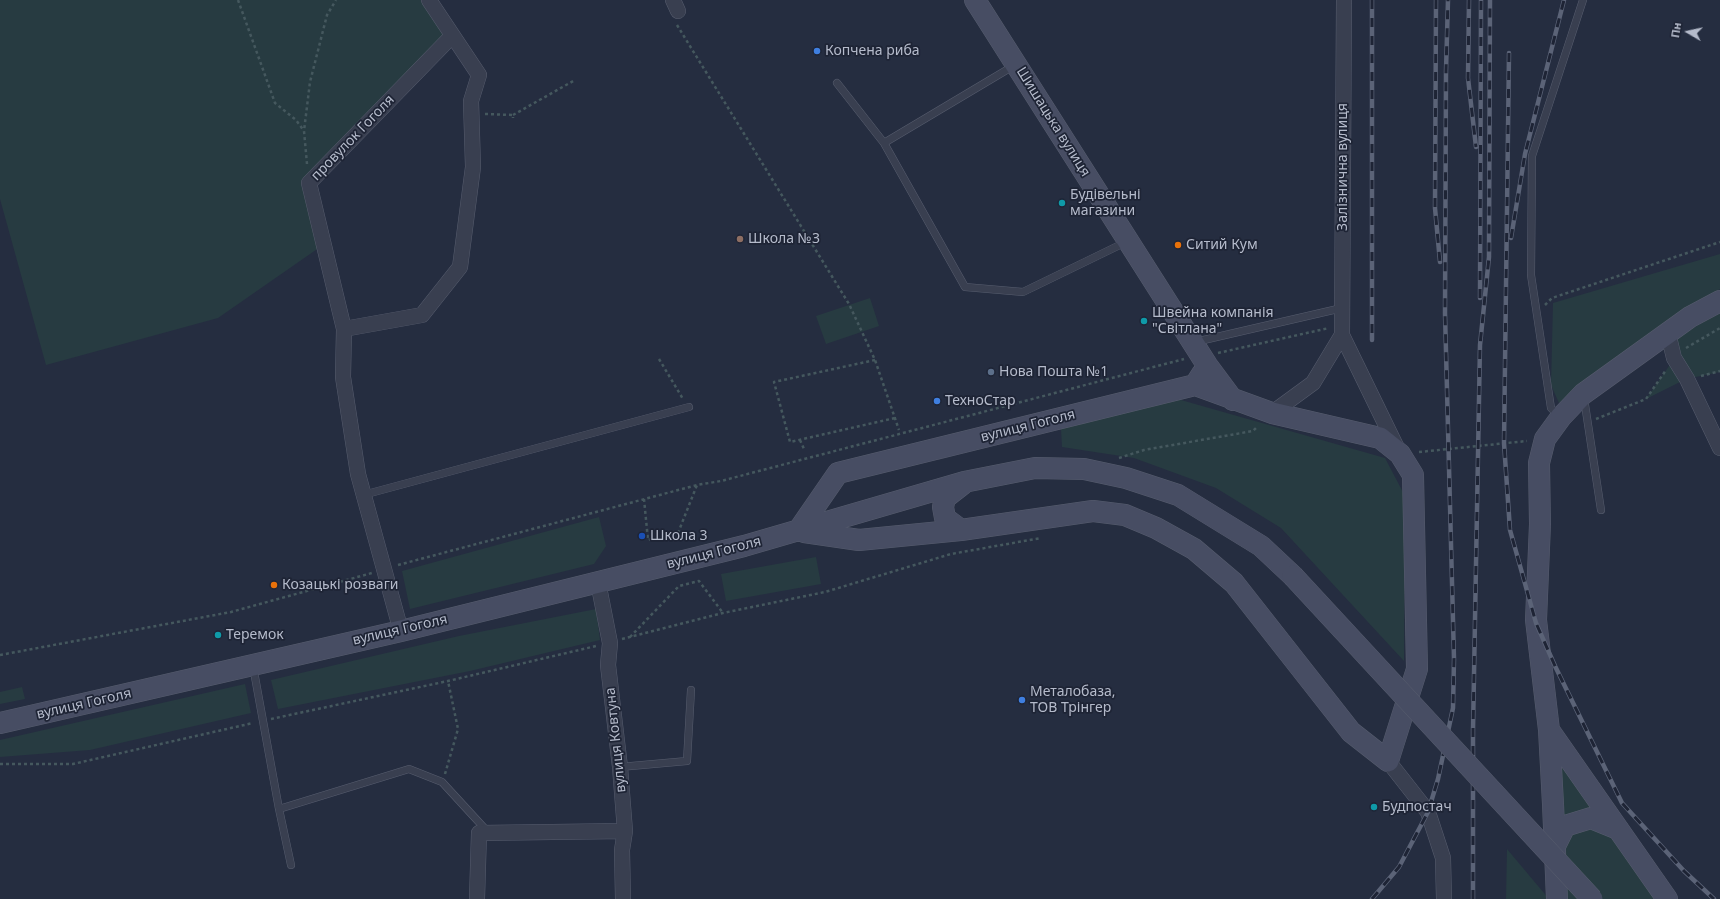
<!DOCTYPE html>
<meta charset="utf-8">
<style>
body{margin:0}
#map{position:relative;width:1720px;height:899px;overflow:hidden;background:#252d40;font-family:"Noto Sans",sans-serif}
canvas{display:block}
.north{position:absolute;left:1668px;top:12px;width:40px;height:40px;-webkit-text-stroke:3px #1e2435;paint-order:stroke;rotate:279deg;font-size:11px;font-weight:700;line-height:16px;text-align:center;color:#b5bbcb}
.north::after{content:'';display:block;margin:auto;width:14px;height:18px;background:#b5bbcb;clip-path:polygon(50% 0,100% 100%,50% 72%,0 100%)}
</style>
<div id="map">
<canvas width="1720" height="899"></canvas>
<div class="north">Пн</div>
</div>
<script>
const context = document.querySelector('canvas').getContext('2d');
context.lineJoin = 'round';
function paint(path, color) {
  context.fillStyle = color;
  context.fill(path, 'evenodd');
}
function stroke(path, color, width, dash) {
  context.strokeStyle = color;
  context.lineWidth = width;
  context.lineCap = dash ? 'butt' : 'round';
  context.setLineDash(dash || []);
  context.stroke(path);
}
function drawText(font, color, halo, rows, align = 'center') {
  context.font = font + ' "Noto Sans",sans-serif';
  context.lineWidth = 3.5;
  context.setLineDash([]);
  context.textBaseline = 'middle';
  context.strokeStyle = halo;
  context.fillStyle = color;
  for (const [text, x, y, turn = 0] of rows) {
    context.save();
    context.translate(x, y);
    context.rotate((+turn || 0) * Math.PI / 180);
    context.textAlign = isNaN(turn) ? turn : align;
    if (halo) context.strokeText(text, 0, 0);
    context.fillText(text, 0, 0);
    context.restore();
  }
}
paint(new Path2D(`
 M 0,0 L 431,0 L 452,36 L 309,183 L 323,245 L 218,318 L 46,365 L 0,199 Z
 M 1720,254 L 1720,289 L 1661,327 L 1559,403 L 1551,385 L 1553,303 Z
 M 870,298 L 879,326 L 826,344 L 816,316 Z
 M 1720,312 L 1720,372 L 1686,379 L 1646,399 L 1674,359 L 1670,342 Z
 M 1174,398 L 1385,458 L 1405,496 L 1404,661 L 1281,528 L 1216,488 L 1134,458 L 1062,447 L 1061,429 Z
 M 599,517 L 606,546 L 594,564 L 410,609 L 402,571 Z
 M 816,557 L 821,584 L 726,601 L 721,574 Z
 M 596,609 L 600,640 L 470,671 L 278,709 L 271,680 L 459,636 Z
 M 245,684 L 251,713 L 90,750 L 0,757 L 0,740 Z
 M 22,687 L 25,699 L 0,704 L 0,692 Z
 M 1549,730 L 1667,899 L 1557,899 Z
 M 1507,849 L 1549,899 L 1506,899 Z`), '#273b41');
const lane = new Path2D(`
 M 1015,65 L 884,143 L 965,287 L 1023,292 L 1126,242
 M 837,83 L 884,143
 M 1195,342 L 1342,308
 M 1584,398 L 1601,510
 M 1559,416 L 1551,408 L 1531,275 L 1532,156 L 1583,0
 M 363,495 L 689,407
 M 253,666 L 279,809 L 291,865
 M 620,767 L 687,761 L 691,690
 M 279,809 L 409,769 L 442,782 L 487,831`);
const street = new Path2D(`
 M 673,0 L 678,11
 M 1344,0 L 1342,335 L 1398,450
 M 344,329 L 422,315 L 460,267 L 473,167 L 471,101 L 479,75 L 429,0
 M 1668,333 L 1674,358 L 1687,379 L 1720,448
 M 1272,413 L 1313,383 L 1342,335
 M 598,582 L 610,643 L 608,665 L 620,767 L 625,831 L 622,850 L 623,899
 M 401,631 L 358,474 L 343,377 L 344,329 L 309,183 L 452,36
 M 1388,761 L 1428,812 L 1443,858 L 1444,899
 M 477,899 L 479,833 L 625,831`);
const secondary = new Path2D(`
 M 975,0 L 1207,365 L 1233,400
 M 961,530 L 945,518 L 943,507 L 945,498 L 963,484
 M 798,531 L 838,473 L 1195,385 L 1202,374
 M 804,532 L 859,540 L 961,530 L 1093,511 L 1125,515 L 1156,528 L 1194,549 L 1234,583 L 1351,732 L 1388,761 L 1417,669 L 1413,475 L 1400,454 L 1380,438 L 1272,413 L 1195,385
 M 0,723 L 401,631 L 744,546 L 964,482 L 1035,468 L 1084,469 L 1126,478 L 1178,495 L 1261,546 L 1293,576
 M 1549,730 L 1667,899
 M 1555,846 L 1565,826 L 1591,818 L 1618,829
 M 1557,899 L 1553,804 L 1549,730 L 1536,620 L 1540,524 L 1539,463 L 1545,439 L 1561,417 L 1583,394 L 1690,317 L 1720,301`);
stroke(lane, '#575d6e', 8);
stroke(street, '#575d6e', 16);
stroke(secondary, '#575d6e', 22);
stroke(new Path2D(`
 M 238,0 L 275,103 L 296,120 L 304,131
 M 677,25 L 849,304 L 875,360 L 899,430
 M 485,114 L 513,115 L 513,118
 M 513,115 L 575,80
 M 307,164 L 304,131 L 310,82 L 327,15 L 336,0
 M 1545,305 L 1552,298 L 1720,242
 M 1686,348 L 1720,328
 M 1218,353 L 1329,328
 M 659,359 L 683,399
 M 875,360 L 774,382 L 790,442 L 895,418
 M 1701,376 L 1720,371
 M 1596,419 L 1646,399 L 1666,370
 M 800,440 L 804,449
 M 1419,452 L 1527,441
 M 1119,458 L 1144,450 L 1253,431 L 1258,426
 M 644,499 L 648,540 L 678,533 L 697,485
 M 398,565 L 697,485 L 721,481 L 1184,359
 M 630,637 L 679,586 L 699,581 L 723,613
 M 622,639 L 723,613 L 825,592 L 951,554 L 1041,538
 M 0,655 L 231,612 L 372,573
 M 271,719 L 448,681 L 596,646
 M 0,764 L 73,764 L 253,723
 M 445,774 L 458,729 L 448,681`), '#45585e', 2.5, [3, 3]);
stroke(lane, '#393f50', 7);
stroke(street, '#393f50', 15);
stroke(secondary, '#474d63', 21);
const rail = new Path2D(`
 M 1372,0 L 1372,340
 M 1436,0 L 1435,208 L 1440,262
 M 1469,0 L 1468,78 L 1476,147
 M 1509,53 L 1504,443 L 1510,530 L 1536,623 L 1555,666 L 1622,803 L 1684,871 L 1714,899
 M 1511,238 L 1525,154 L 1564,0
 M 1480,298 L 1481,0
 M 1372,899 L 1399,867 L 1428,812 L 1438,779 L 1453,708 L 1454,659 L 1445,313 L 1446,71 L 1448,0
 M 1473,899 L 1473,730 L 1480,345 L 1489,257 L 1490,0`);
stroke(rail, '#5b6377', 4.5);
stroke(rail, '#1e2435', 3, [9]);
const secondaryBridge = new Path2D(`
 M 1293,576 L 1592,899`);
stroke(secondaryBridge, '#575d6e', 22, []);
stroke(secondaryBridge, '#474d63', 21);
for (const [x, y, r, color] of [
 [817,51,4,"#3f7fe0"],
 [1062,203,4,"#0f9aa8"],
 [740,239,4,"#8d6e63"],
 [1178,245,4,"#e8710a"],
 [1144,321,4,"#0f9aa8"],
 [991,372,4,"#5c6f8a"],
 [937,401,4,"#3f7fe0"],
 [642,536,4,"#1a4fb4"],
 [274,585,4,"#e8710a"],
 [218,635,4,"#0f9aa8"],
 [1022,700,4,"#3f7fe0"],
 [1374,807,4,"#0f9aa8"]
]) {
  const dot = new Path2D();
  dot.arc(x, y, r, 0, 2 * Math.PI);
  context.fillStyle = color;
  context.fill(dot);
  stroke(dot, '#1e2435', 1.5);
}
drawText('14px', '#b5bbcb', '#1e2435', [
 ["Копчена риба",825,51],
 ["Будівельні",1070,195],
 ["магазини",1070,211],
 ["Школа №3",748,239],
 ["Ситий Кум",1186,245],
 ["Швейна компанія",1152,313],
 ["\"Світлана\"",1152,329],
 ["Нова Пошта №1",999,372],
 ["ТехноСтар",945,401],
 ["Школа 3",650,536],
 ["Козацькі розваги",282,585],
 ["Теремок",226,635],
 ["Металобаза,",1030,692],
 ["ТОВ Трінгер",1030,708],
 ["Будпостач",1382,807]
], 'left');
drawText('14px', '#b5bbcb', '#1e2435', [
 ["Шишацька вулиця",1053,122,58],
 ["провулок Гоголя",353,138,-46],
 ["Залізнична вулиця",1343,167,-90],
 ["вулиця Гоголя",1028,426,-14],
 ["вулиця Гоголя",714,553,-14],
 ["вулиця Гоголя",400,630,-13],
 ["вулиця Гоголя",84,704,-13],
 ["вулиця Ковтуна",616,740,-96]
]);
</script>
